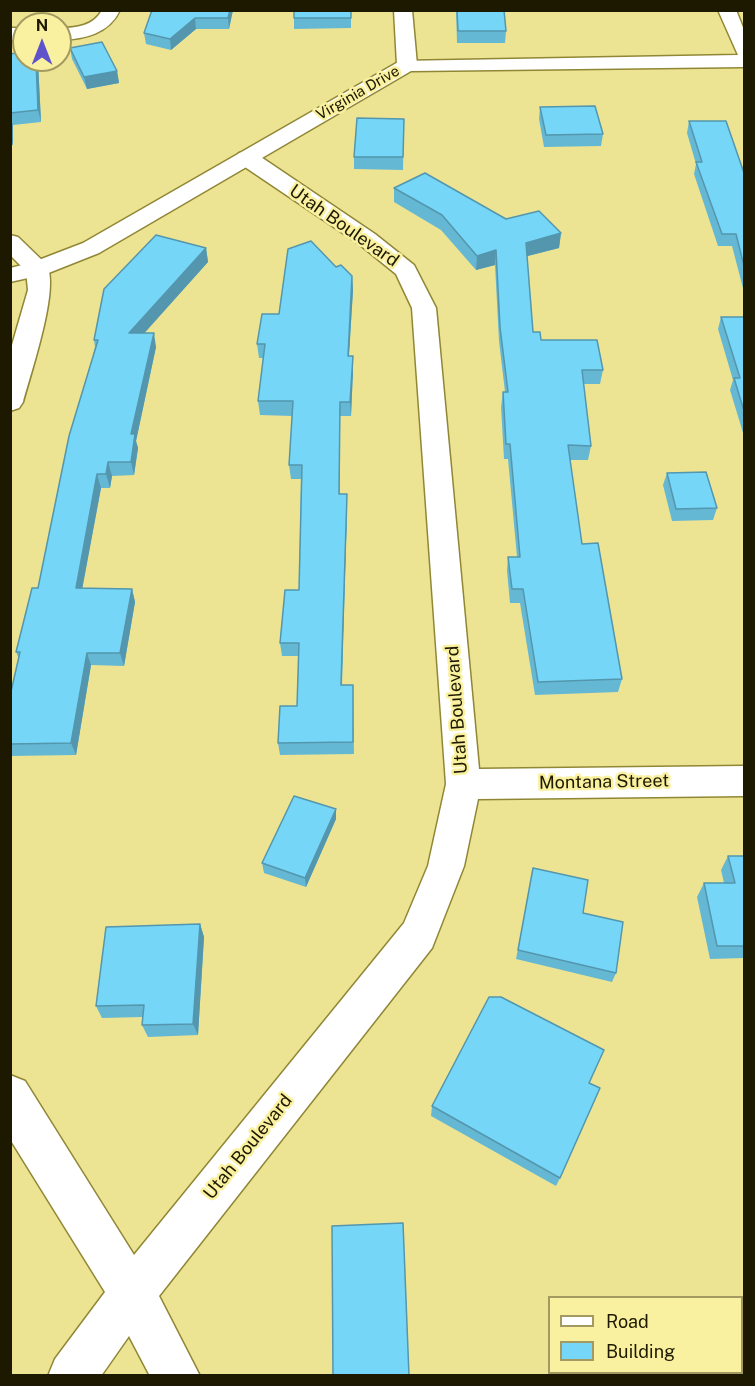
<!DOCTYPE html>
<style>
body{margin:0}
#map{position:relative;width:755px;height:1386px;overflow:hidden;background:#ede493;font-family:"Public Sans",sans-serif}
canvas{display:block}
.frame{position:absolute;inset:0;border:12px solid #1d1800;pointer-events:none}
.legend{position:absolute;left:548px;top:1296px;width:195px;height:78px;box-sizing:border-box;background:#faf1a0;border:2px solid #a29a60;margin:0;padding:8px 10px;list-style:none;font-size:18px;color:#1d1800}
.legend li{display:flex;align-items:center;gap:12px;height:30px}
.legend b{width:30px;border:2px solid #a29a60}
.north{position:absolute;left:12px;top:12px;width:60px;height:60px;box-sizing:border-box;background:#faf1a0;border:2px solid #a29a60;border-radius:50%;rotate:0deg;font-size:16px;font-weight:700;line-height:24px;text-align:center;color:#1d1800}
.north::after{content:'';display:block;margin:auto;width:21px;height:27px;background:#5f53cc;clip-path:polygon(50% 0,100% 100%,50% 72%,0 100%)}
</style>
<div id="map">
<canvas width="755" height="1386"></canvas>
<div class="frame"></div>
<ul class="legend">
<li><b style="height:8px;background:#fff"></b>Road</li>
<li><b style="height:16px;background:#76d6f7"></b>Building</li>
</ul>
<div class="north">N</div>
</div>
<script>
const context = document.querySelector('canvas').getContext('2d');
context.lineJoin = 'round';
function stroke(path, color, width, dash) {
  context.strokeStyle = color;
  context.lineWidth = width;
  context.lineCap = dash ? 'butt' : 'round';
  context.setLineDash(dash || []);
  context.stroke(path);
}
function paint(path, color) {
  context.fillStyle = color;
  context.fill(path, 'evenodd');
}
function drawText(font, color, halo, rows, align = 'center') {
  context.font = font + ' "Public Sans",sans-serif';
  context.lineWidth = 5;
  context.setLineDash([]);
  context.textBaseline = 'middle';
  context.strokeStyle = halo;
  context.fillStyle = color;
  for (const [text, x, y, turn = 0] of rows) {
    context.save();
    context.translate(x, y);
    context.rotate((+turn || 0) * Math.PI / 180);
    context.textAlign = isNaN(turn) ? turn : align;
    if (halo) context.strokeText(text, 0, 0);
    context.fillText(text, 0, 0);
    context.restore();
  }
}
const street = new Path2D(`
 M 102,10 L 120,10 C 109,34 84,39 60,40 L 60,28 C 76,28 94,26 102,10 Z
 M 394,10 L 412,10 L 417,65 L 414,69 L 407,71 L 397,65 Z
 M 10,28 L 24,28 L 24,40 L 10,40 Z
 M 247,152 L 255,153 L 375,234 L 414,265 L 436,308 L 479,769 L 744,766 L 744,796 L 478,799 L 464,866 L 432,948 L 159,1296 L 200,1376 L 150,1376 L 129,1336 L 101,1376 L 48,1376 L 55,1359 L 105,1292 L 10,1139 L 10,1075 L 25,1081 L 134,1255 L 404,923 L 428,866 L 446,784 L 412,308 L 396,274 L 359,244 L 239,163 L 236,158 L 239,153 Z
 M 10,235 L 18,237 L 46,264 C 61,285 30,375 23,402 L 19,408 L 10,411 L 10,352 L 28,290 L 26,271 L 10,255 Z`);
const secondary = new Path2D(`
 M 718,10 L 736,10 L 744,30 L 744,67 L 411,71 L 99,253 L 46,274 L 10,282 L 10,268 L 31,263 L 83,243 L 400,61 L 738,55 Z`);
stroke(street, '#908736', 3);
stroke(secondary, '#908736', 3);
paint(street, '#fff');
paint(secondary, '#fff');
paint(new Path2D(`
 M 152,10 L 233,10 L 229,29 L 196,29 L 171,50 L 146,44 L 144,33 Z
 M 351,10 L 351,28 L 294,29 L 294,18 Z
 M 456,10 L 504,10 L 506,31 L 505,43 L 457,43 Z
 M 70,48 L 117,71 L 119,83 L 87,89 L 72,59 Z
 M 10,54 L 24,60 L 38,60 L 41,122 L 13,125 L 13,145 L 10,145 Z
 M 540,107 L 603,134 L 601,146 L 544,147 L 539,119 Z
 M 404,119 L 403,170 L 354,169 L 354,157 Z
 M 689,121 L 744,173 L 744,292 L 732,246 L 718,246 L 694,174 L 696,164 L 687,133 Z
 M 394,188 L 561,233 L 559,248 L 527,256 L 533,332 L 541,340 L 603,370 L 600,384 L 583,384 L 591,446 L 588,460 L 570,460 L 582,544 L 622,679 L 618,692 L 535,695 L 520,603 L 510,603 L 507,571 L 508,557 L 517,557 L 508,459 L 504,459 L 501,407 L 503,392 L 505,392 L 499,341 L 495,265 L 476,270 L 441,230 L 394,202 Z
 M 206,248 L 208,262 L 144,333 L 156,347 L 136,441 L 138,448 L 134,475 L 112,476 L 110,488 L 101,488 L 82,588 L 132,589 L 135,602 L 124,666 L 91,665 L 76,755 L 10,756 L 10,696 L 19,659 L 16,652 L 38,588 L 95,347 L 94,340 Z
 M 336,267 L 352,276 L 353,290 L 349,356 L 353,370 L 351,416 L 340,416 L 340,494 L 347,508 L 342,685 L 353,685 L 354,754 L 280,755 L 278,743 L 297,706 L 299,656 L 282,656 L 280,643 L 299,590 L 301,479 L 291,479 L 289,465 L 292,416 L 260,415 L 258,401 L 263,358 L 259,358 L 257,344 L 279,314 Z
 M 721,317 L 744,317 L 744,436 L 730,390 L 733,380 L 718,329 Z
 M 667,473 L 717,508 L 713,520 L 672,521 L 663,485 Z
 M 336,809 L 336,819 L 306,887 L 264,873 L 262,863 Z
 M 728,856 L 744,856 L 744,958 L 710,959 L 697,897 L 704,883 L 724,883 L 721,870 Z
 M 533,868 L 583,913 L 616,973 L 612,982 L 516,959 Z
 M 200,924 L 204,937 L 198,1035 L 148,1037 L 142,1025 L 143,1017 L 102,1018 L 96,1006 Z
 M 589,1083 L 560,1178 L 556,1186 L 431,1116 L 432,1106 Z`), '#65b8d4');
paint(new Path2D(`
 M 230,10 L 233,10 L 229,29 L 228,18 Z
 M 195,18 L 196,29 L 171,50 L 170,39 Z
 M 36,60 L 38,60 L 38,63 L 41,122 L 38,110 Z
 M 117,71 L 119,83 L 87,89 L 84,77 Z
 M 10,115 L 13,125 L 13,145 L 10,134 Z
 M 561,233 L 559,248 L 524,257 L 526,243 Z
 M 206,248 L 208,262 L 132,347 L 129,333 Z
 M 496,250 L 495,265 L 476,270 L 477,256 Z
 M 352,276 L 353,290 L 348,370 L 348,356 Z
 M 154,333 L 156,347 L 136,441 L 138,448 L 134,475 L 131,462 L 131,434 Z
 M 353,356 L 353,370 L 351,416 L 350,402 Z
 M 108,462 L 112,476 L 110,488 L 106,474 Z
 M 97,474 L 101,488 L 80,601 L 76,588 Z
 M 347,494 L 347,508 L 341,698 L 341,685 Z
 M 132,589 L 135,602 L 124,666 L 120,653 Z
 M 87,653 L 91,665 L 76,755 L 71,743 Z
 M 336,809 L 336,819 L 306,887 L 305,878 Z
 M 200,924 L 204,937 L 198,1035 L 193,1024 Z`), '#5396ad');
const building = new Path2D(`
 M 152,10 L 230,10 L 228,18 L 195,18 L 170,39 L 144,33 Z
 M 294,10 L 351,10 L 351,18 L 294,18 Z
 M 457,10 L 504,10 L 506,31 L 458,31 Z
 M 102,42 L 117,71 L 84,77 L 70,48 Z
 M 24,52 L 24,60 L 36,60 L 38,110 L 10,113 L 10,54 Z
 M 595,106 L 603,134 L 546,135 L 540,107 Z
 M 357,118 L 404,119 L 403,157 L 354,157 Z
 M 689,121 L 726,121 L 744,173 L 744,266 L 736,234 L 722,234 L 696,162 L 702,162 Z
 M 425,173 L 506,219 L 539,211 L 561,233 L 526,243 L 533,332 L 540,332 L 541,340 L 597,340 L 603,370 L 582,370 L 591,446 L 568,445 L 582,544 L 598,543 L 622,679 L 538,682 L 523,589 L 512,589 L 508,557 L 520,557 L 510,444 L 506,444 L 503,392 L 508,392 L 500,327 L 496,250 L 477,256 L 442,215 L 394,188 Z
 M 156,235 L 206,248 L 129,333 L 154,333 L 131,434 L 135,434 L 131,462 L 108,462 L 106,474 L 97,474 L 76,588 L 132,589 L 120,653 L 87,653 L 71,743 L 10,744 L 10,696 L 20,652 L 16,652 L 32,588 L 38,588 L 69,436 L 98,340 L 94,340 L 104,289 Z
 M 311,241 L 336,267 L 341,265 L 352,276 L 348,356 L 353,356 L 350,402 L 340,402 L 339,494 L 347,494 L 341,685 L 353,685 L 353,742 L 278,743 L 280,706 L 297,706 L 299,643 L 280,643 L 285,590 L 299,590 L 302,465 L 289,465 L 293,401 L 258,401 L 265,344 L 257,344 L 262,314 L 279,314 L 288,249 Z
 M 721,317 L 744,317 L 744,411 L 734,378 L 740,378 Z
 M 706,472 L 717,508 L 676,509 L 667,473 Z
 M 294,796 L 336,809 L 305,878 L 262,863 Z
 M 728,856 L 744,856 L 744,946 L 717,946 L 704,883 L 735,883 Z
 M 533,868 L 588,880 L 583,913 L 623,922 L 616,973 L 518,950 Z
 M 200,924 L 193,1024 L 142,1025 L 144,1005 L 96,1006 L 106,927 Z
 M 489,997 L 501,997 L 604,1050 L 589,1083 L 600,1088 L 560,1178 L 432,1106 Z
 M 403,1223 L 409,1376 L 333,1376 L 332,1226 Z`);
paint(building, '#76d6f7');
stroke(building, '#5396ad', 1.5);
drawText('15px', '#1d1800', '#faf1a0', [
 ["Virginia Drive",358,93,-30]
]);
drawText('18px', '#1d1800', '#faf1a0', [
 ["Utah Boulevard",344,226,35],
 ["Utah Boulevard",457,710,-94],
 ["Montana Street",604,782,-1],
 ["Utah Boulevard",248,1147,-51]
]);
</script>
